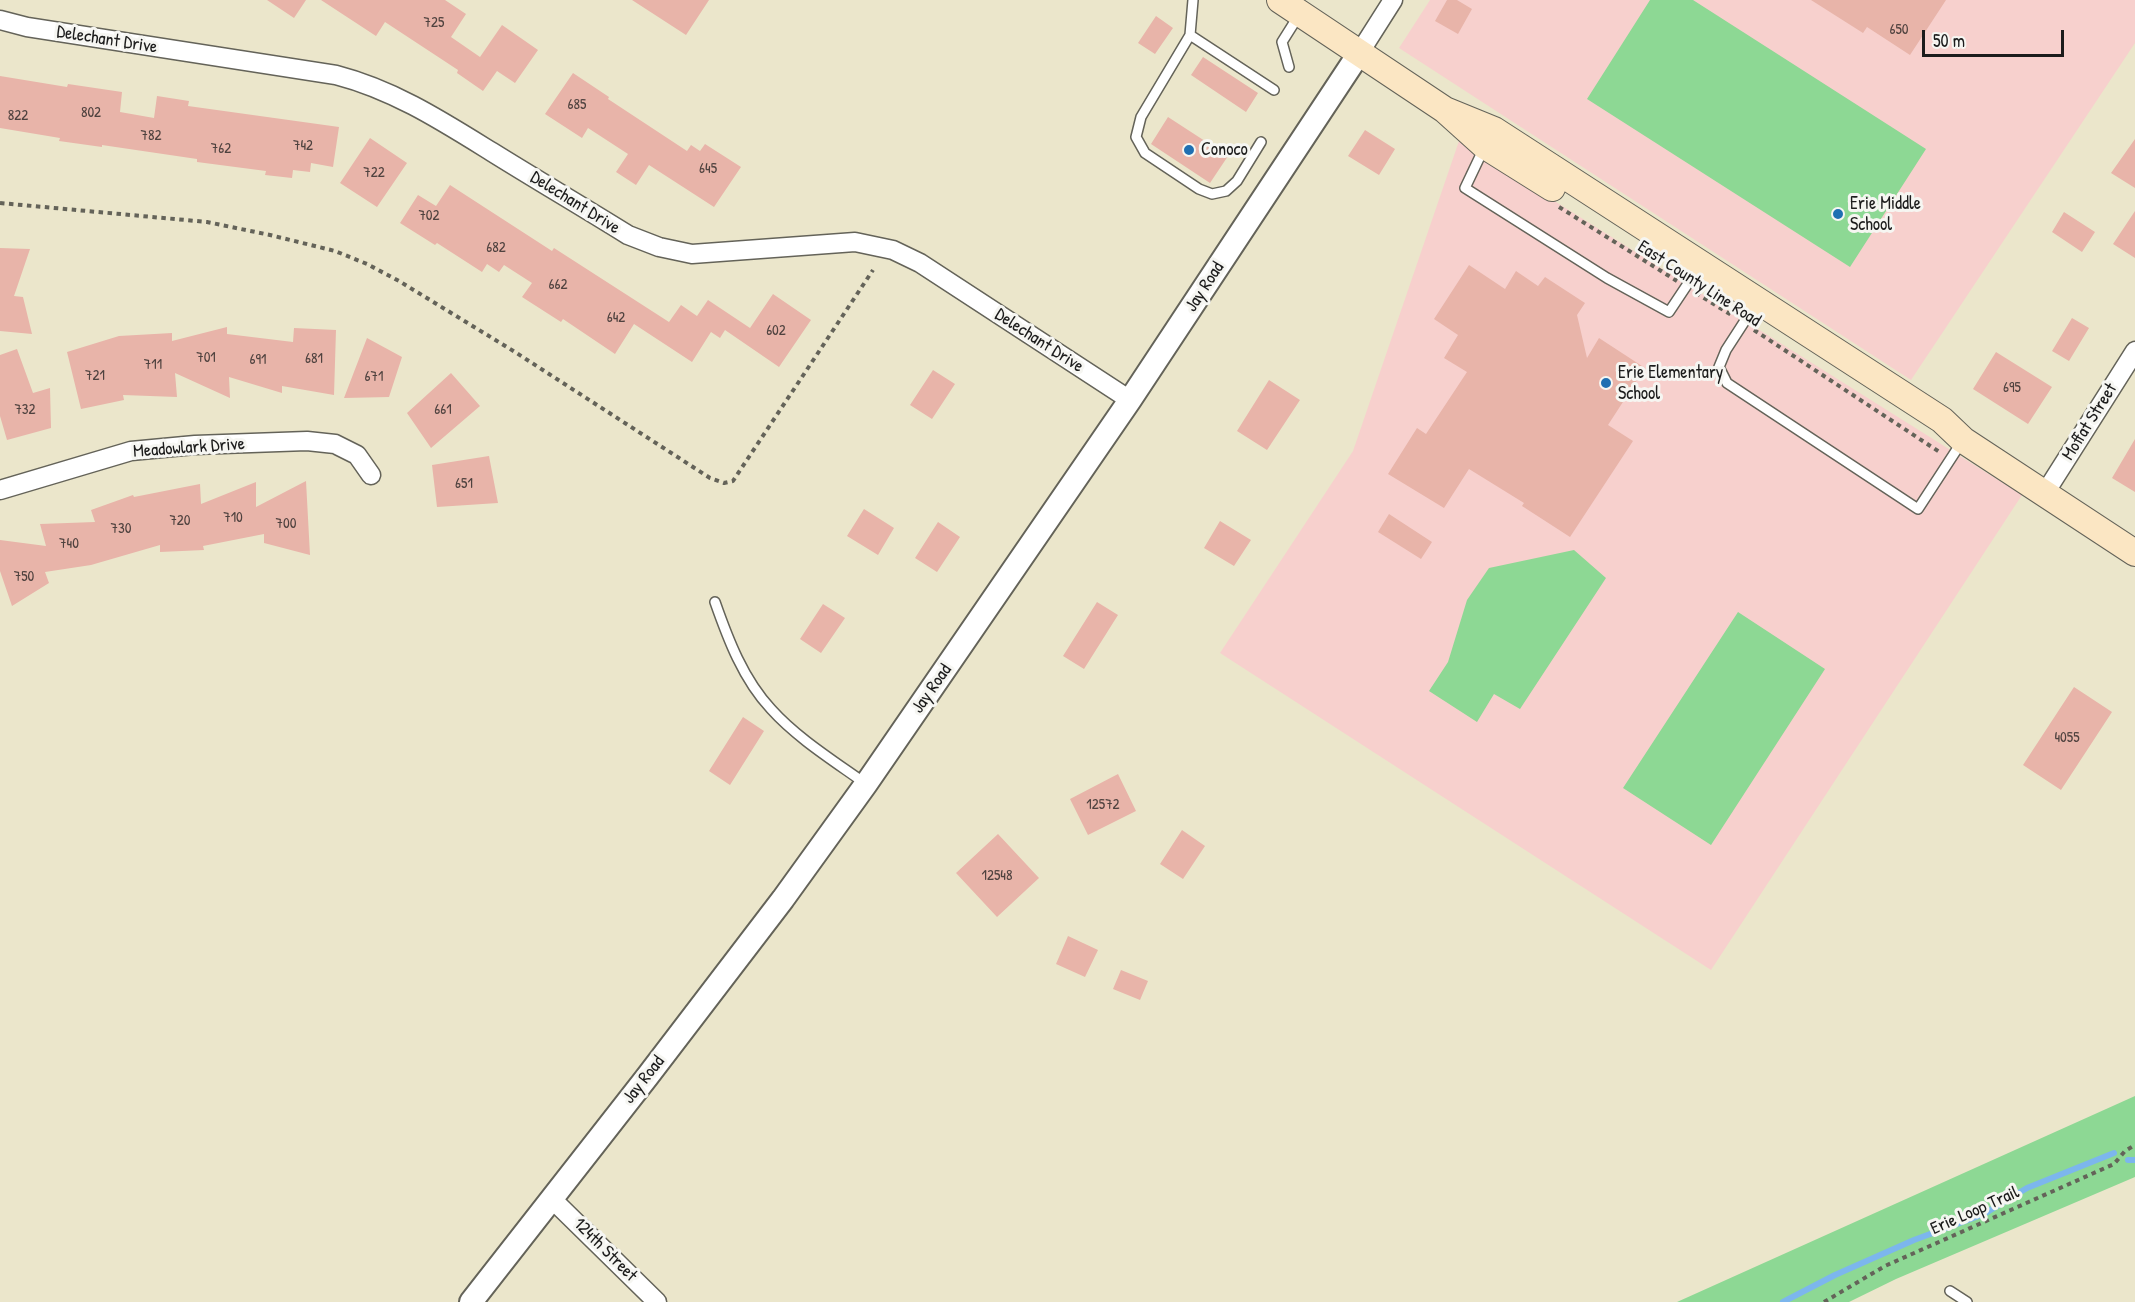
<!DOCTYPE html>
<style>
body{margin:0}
#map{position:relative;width:2135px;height:1302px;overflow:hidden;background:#ebe6cb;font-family:"Patrick Hand",sans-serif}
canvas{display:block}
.scale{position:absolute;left:1922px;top:30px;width:142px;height:27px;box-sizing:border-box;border:3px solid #1c1c1c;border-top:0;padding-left:8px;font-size:18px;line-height:21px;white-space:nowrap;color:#1c1c1c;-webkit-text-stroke:4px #f6f6f2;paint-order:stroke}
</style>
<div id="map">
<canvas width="2135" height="1302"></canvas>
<div class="scale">50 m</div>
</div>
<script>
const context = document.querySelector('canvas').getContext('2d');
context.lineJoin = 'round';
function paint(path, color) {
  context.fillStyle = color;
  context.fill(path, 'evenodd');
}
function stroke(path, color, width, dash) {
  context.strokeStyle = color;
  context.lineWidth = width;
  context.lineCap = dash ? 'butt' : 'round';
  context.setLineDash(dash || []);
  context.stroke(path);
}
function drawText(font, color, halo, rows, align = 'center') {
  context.font = font + ' "Patrick Hand",sans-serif';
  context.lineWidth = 6;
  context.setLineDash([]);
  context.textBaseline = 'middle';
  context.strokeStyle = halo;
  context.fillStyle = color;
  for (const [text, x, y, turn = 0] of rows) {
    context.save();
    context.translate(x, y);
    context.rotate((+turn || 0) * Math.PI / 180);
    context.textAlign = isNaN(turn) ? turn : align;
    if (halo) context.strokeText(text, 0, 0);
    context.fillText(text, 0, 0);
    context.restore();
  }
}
paint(new Path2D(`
 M 1430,0 L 2135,0 L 2135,43 L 1911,380 L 1399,48 Z
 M 1459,141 L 2022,495 L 1711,970 L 1220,653 L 1353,451 Z`), '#f7d0cd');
paint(new Path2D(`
 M 1650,0 L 1693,0 L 1926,149 L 1850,267 L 1587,99 Z
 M 1574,550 L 1606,578 L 1520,709 L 1494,694 L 1477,722 L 1429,691 L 1448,662 L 1467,600 L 1489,568 Z
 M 1738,612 L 1825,669 L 1711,845 L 1623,788 Z
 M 2135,1096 L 2135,1177 L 1896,1279 L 1849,1302 L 1677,1302 Z`), '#8dd894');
stroke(new Path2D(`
 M 2128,1160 L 2135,1160
 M 1783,1302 L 1835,1275 L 1914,1240 L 1984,1214 L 2027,1188 L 2114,1153`), '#7cb6ed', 6);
paint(new Path2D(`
 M 267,0 L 306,0 L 294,18 Z
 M 321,0 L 445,0 L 466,14 L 451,37 L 480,57 L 502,25 L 538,50 L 515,83 L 497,71 L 483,91 L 457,73 L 458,70 L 385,22 L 376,36 Z
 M 632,0 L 709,0 L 686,35 Z
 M 1447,0 L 1457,0 L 1472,9 L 1458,34 L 1435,21 Z
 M 1811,0 L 1946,0 L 1910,55 L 1867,27 L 1863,33 Z
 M 1156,16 L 1173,28 L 1155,54 L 1138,43 Z
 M 1203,57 L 1258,93 L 1246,112 L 1191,75 Z
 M 573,73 L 609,97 L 608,99 L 687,151 L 691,145 L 700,151 L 705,144 L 741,167 L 714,207 L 649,165 L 636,185 L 616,172 L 628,154 L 588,128 L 582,138 L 545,114 Z
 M 0,76 L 67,87 L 68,84 L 122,92 L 120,112 L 154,118 L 157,96 L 189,101 L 188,106 L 339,127 L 333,167 L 311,163 L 310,172 L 293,170 L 292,178 L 265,175 L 266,171 L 197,162 L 197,159 L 102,145 L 102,147 L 59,141 L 60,138 L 0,128 Z
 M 1168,117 L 1228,156 L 1210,183 L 1151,144 Z
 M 1365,130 L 1395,149 L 1379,175 L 1348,156 Z
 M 370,138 L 407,163 L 377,207 L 340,183 Z
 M 2135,139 L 2135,188 L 2111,173 Z
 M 450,185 L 552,251 L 554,248 L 669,322 L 681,305 L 697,316 L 708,300 L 750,328 L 773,294 L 811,320 L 779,367 L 725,330 L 720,338 L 711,332 L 692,362 L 634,324 L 615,354 L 563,319 L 561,322 L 522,297 L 532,283 L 504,265 L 499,272 L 487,264 L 482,272 L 437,243 L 435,245 L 400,223 L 418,195 L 436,206 Z
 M 2135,211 L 2135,258 L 2113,244 Z
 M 2064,212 L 2095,232 L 2082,252 L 2052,232 Z
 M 0,248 L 30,249 L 14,296 L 23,297 L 32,334 L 0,331 Z
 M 1469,265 L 1505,289 L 1516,271 L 1538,286 L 1545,277 L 1585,303 L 1577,315 L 1587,358 L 1599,338 L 1645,368 L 1608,425 L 1633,441 L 1570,537 L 1522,506 L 1524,503 L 1469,469 L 1444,508 L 1388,474 L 1417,428 L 1426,434 L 1467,372 L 1444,358 L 1458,335 L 1434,319 Z
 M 2072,318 L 2089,328 L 2069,361 L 2052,351 Z
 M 227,327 L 227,334 L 293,342 L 294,328 L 336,330 L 334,395 L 282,386 L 282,393 L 229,377 L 230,398 L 175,373 L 177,397 L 123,395 L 124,400 L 81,409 L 67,352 L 119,336 L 172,333 L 172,341 Z
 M 367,338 L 402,357 L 389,397 L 344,398 Z
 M 17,349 L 33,393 L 50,388 L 51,428 L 7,440 L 0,416 L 0,355 Z
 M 1996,352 L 2052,387 L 2028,424 L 1973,389 Z
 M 933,370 L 955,384 L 932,419 L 910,405 Z
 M 451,373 L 480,406 L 431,448 L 407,413 Z
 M 1269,380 L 1300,400 L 1267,450 L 1237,431 Z
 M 2135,439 L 2135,492 L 2112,478 Z
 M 489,456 L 498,503 L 437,507 L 432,465 Z
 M 306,481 L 310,555 L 264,543 L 264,534 L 203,546 L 204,550 L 160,552 L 160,545 L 91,565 L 45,572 L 49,583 L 12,606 L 0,571 L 0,540 L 46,546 L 40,524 L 95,522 L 91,510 L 133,495 L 134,497 L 200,484 L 201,504 L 256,482 L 256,507 Z
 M 864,509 L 894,528 L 878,555 L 847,536 Z
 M 1389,514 L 1432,542 L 1421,559 L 1378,532 Z
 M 1220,521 L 1251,540 L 1234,566 L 1204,548 Z
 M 938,522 L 960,537 L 937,572 L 915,558 Z
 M 1097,602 L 1118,615 L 1084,669 L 1063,656 Z
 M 823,604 L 845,618 L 821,653 L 800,639 Z
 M 2074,687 L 2112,712 L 2061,790 L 2023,765 Z
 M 743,717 L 764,731 L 730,785 L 709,771 Z
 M 1118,774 L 1136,811 L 1088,835 L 1070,799 Z
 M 1182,830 L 1205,846 L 1183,879 L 1160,864 Z
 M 998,834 L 1039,878 L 997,917 L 956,873 Z
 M 1068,936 L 1098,950 L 1085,977 L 1056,964 Z
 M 1121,970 L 1148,981 L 1140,1000 L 1113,989 Z`), '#e8b4a9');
const service = new Path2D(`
 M 1193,0 L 1190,35 L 1141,117 L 1136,137 L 1145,153 L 1199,189 L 1212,194 L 1226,191 L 1237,181 L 1261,142
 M 1190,35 L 1274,90
 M 1289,67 L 1282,42 L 1299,15
 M 1484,148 L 1465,188 L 1607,278 L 1669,312 L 1691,279
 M 1748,316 L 1726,350 L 1719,367 L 1727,383 L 1918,509 L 1963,440
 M 715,602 C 728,639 743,679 771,709 C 797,738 834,761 866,784
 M 1950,1291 L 1967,1302`);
const minor = new Path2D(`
 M 0,20 L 27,27 L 336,75 C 394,90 442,121 492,152 C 537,180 583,207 628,235 L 659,247 L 692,254 L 855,242 L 893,250 L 920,263 L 1130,400
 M 1360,52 L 1393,0
 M 0,490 L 131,451 L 195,445 L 307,441 L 335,444 L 357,455 L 371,475
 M 2045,493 L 2135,351
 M 552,1199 L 657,1302`);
const tertiary = new Path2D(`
 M 471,1302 L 647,1077 L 783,899 L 866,784 L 1130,400 L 1360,52`);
const secondary = new Path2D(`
 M 1280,0 L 1445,110 L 1485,146 L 1552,188
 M 1445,110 L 1494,130 L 1942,420 L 1963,440 L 2135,553`);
stroke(service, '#646359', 12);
stroke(minor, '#646359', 21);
stroke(tertiary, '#646359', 26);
stroke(secondary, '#646359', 28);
stroke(new Path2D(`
 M 0,203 L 207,222 L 270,235 L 335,251 L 367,264 L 399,281 L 515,352 L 710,478 L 724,483 L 733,481 L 873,270
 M 1559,207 L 1677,281
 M 1696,293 L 1733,316
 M 1754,330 L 1941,453
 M 1824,1302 L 1885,1266 L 2114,1164 L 2125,1151 L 2135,1145`), '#646359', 4, [4.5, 4.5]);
stroke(service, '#fff', 9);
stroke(minor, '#fff', 18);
stroke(tertiary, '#fff', 22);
stroke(secondary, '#fbe6c3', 26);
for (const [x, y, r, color] of [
 [1189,150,6,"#1f6fb2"],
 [1838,214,6,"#1f6fb2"],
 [1606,383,6,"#1f6fb2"]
]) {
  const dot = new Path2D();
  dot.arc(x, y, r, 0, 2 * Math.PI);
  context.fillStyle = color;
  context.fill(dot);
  stroke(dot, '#f6f6f2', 2);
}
drawText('15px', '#4f423f', null, [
 ["725",434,23],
 ["650",1899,30],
 ["685",577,105],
 ["802",91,113],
 ["822",18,116],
 ["782",151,136],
 ["742",303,146],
 ["762",221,149],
 ["645",708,169],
 ["722",374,173],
 ["702",429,216],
 ["682",496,248],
 ["662",558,285],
 ["642",616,318],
 ["602",776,331],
 ["701",206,358],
 ["681",314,359],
 ["691",258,360],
 ["711",153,365],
 ["721",95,376],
 ["671",374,377],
 ["695",2012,388],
 ["732",25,410],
 ["661",443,410],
 ["651",464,484],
 ["710",233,518],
 ["720",180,521],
 ["700",286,524],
 ["730",121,529],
 ["740",69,544],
 ["750",24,577],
 ["4055",2067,738],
 ["12572",1103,805],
 ["12548",997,876]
]);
drawText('18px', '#1c1c1c', '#f6f6f2', [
 ["Delechant Drive",107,40,9],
 ["Delechant Drive",575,203,32],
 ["East County Line Road",1699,284,33],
 ["Jay Road",1205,287,-57],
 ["Delechant Drive",1039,341,33],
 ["Moffat Street",2090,422,-58],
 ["Meadowlark Drive",189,448,-4],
 ["Jay Road",932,689,-55],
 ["Jay Road",644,1080,-52],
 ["Erie Loop Trail",1975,1211,-24],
 ["124th Street",605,1250,45]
]);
drawText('18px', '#1c1c1c', '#f6f6f2', [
 ["Conoco",1201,150],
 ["Erie Middle",1850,204],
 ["School",1850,225],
 ["Erie Elementary",1618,373],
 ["School",1618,394]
], 'left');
</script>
